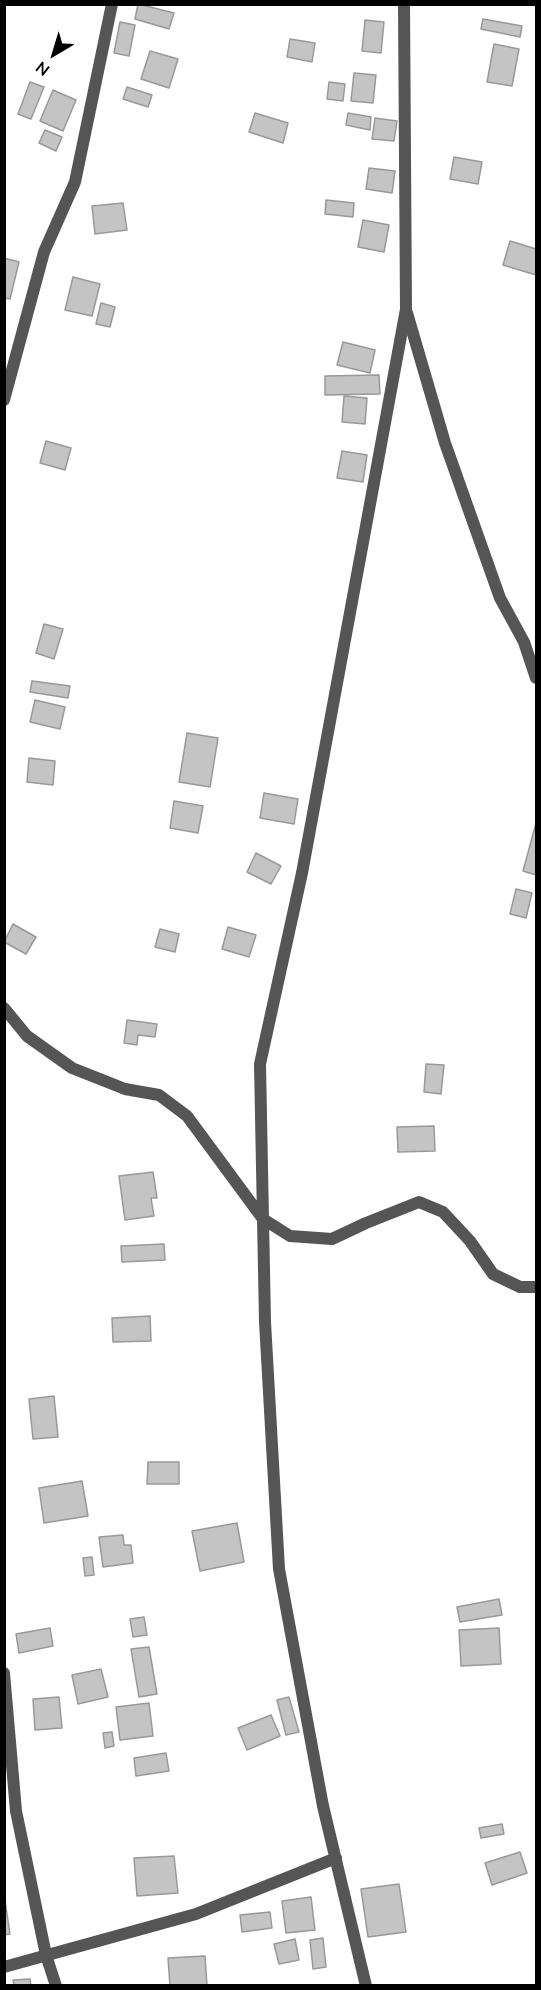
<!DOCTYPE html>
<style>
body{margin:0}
#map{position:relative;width:541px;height:1990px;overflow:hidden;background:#fff;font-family:"Nunito Sans",sans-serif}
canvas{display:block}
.frame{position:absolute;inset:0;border:6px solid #000;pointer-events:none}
.north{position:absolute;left:24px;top:24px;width:60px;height:60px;-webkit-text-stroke:4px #fff;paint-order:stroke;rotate:218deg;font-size:16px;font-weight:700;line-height:24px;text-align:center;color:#000}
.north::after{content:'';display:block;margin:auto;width:21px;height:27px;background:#000;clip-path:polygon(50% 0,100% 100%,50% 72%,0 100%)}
</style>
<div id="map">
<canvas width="541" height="1990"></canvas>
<div class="frame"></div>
<div class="north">N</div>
</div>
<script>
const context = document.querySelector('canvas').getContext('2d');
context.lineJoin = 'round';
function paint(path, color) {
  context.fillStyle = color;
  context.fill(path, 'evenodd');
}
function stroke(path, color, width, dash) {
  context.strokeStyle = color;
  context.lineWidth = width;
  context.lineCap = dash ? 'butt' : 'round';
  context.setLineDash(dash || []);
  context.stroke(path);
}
const building = new Path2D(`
 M 138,4 L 174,13 L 169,29 L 135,19 Z
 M 483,19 L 522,26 L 520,37 L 481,29 Z
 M 365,20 L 384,22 L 381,53 L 362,51 Z
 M 120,22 L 135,25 L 129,56 L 114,53 Z
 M 290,39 L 315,43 L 312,62 L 287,57 Z
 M 494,44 L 519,49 L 512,86 L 487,82 Z
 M 150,51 L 178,59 L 169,88 L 141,79 Z
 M 354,73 L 376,75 L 373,103 L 351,101 Z
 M 30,82 L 44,87 L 31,119 L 18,114 Z
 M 329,82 L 345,84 L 343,101 L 327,99 Z
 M 127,87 L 152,95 L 148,107 L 123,99 Z
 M 53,90 L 76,100 L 63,131 L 40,121 Z
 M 255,113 L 288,123 L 283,143 L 249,132 Z
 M 348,113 L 371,117 L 370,130 L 346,125 Z
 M 375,118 L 397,121 L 394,141 L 372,139 Z
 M 45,130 L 62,137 L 56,151 L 39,143 Z
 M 454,157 L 482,162 L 478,184 L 450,179 Z
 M 369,168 L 395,171 L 392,193 L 366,189 Z
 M 326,200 L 354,203 L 353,217 L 325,214 Z
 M 123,203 L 127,230 L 95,234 L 92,206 Z
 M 363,220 L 389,225 L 384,252 L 358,247 Z
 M 510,241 L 536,249 L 536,275 L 503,265 Z
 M 4,258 L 19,262 L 10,299 L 4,298 Z
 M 73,277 L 100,284 L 92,316 L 65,310 Z
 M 101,303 L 115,307 L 110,327 L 96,324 Z
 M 343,342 L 375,350 L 370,373 L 337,365 Z
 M 379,375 L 380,394 L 325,395 L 325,376 Z
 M 344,396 L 367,398 L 365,424 L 342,422 Z
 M 46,441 L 71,448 L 65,470 L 40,463 Z
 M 342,451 L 367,455 L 363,482 L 337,478 Z
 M 44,624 L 63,629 L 54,659 L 36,653 Z
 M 32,681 L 70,686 L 68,698 L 30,692 Z
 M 35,700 L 65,707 L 60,729 L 30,722 Z
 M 187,733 L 218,738 L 210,787 L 179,782 Z
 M 29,758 L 55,761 L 53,785 L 27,782 Z
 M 264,793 L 298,799 L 294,824 L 260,818 Z
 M 174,801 L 203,806 L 198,833 L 170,828 Z
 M 536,823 L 536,875 L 523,871 Z
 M 256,853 L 281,866 L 271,884 L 247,872 Z
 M 516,889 L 532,893 L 526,918 L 510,914 Z
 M 13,924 L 36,937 L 26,954 L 4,942 Z
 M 228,927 L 256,935 L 249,957 L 222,949 Z
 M 160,929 L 179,934 L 175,952 L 155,947 Z
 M 127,1020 L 157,1024 L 155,1037 L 138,1035 L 137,1045 L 124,1043 Z
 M 426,1064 L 444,1065 L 441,1094 L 424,1092 Z
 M 434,1126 L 435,1151 L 398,1152 L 397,1127 Z
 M 153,1172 L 157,1198 L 151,1198 L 154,1216 L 125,1220 L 119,1176 Z
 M 164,1244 L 165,1260 L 122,1262 L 121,1246 Z
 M 150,1316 L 151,1341 L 113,1342 L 112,1318 Z
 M 54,1396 L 58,1437 L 33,1439 L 29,1399 Z
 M 148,1462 L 179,1462 L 179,1484 L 147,1484 Z
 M 82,1481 L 88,1516 L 44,1523 L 39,1488 Z
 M 237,1523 L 244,1562 L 200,1571 L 192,1531 Z
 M 123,1535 L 124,1545 L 131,1545 L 133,1563 L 103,1567 L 99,1537 Z
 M 92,1557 L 94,1575 L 85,1576 L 83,1558 Z
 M 499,1599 L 502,1615 L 460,1622 L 457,1607 Z
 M 144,1617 L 147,1635 L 133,1637 L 130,1619 Z
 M 50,1628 L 53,1646 L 19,1653 L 16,1634 Z
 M 499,1628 L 501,1664 L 461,1666 L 459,1630 Z
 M 149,1647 L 157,1694 L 139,1697 L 131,1649 Z
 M 101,1669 L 108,1697 L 78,1704 L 72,1675 Z
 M 59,1697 L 62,1728 L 35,1730 L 33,1699 Z
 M 289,1697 L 299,1732 L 286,1735 L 277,1700 Z
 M 149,1703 L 153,1736 L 120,1740 L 116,1707 Z
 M 271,1715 L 280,1736 L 247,1750 L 238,1728 Z
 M 112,1732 L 114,1746 L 105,1748 L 103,1733 Z
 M 166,1753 L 169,1771 L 136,1776 L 134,1758 Z
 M 502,1824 L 504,1834 L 481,1838 L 479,1828 Z
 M 520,1852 L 527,1873 L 492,1885 L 485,1863 Z
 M 174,1856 L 178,1893 L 137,1896 L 134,1858 Z
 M 399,1884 L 406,1932 L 368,1937 L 361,1889 Z
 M 4,1893 L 10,1934 L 4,1935 Z
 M 311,1897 L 315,1930 L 286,1933 L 282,1901 Z
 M 270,1912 L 272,1928 L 242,1932 L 240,1915 Z
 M 323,1938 L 326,1967 L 313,1969 L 310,1940 Z
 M 295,1939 L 299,1960 L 279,1964 L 274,1944 Z
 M 205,1956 L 207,1986 L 170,1986 L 168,1958 Z
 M 30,1979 L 31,1986 L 14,1986 L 13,1980 Z`);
paint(building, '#c4c4c4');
stroke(building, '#999', 1.5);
stroke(new Path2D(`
 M 407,313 L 445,443 L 500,598 L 524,642 L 536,678
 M 4,400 L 44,252 L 75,182 L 112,4
 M 4,1008 L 27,1036 L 72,1068 L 125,1089 L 159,1095 L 187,1116 L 263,1219 L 290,1236 L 332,1239 L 366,1223 L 419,1202 L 443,1212 L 470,1241 L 493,1274 L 520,1287 L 536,1287
 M 4,1673 L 16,1811 L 46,1955 L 56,1986
 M 4,1967 L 196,1914 L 336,1858
 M 366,1986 L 323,1806 L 279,1569 L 265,1322 L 260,1064 L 302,873 L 406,309 L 404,4`), '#555', 12);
</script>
